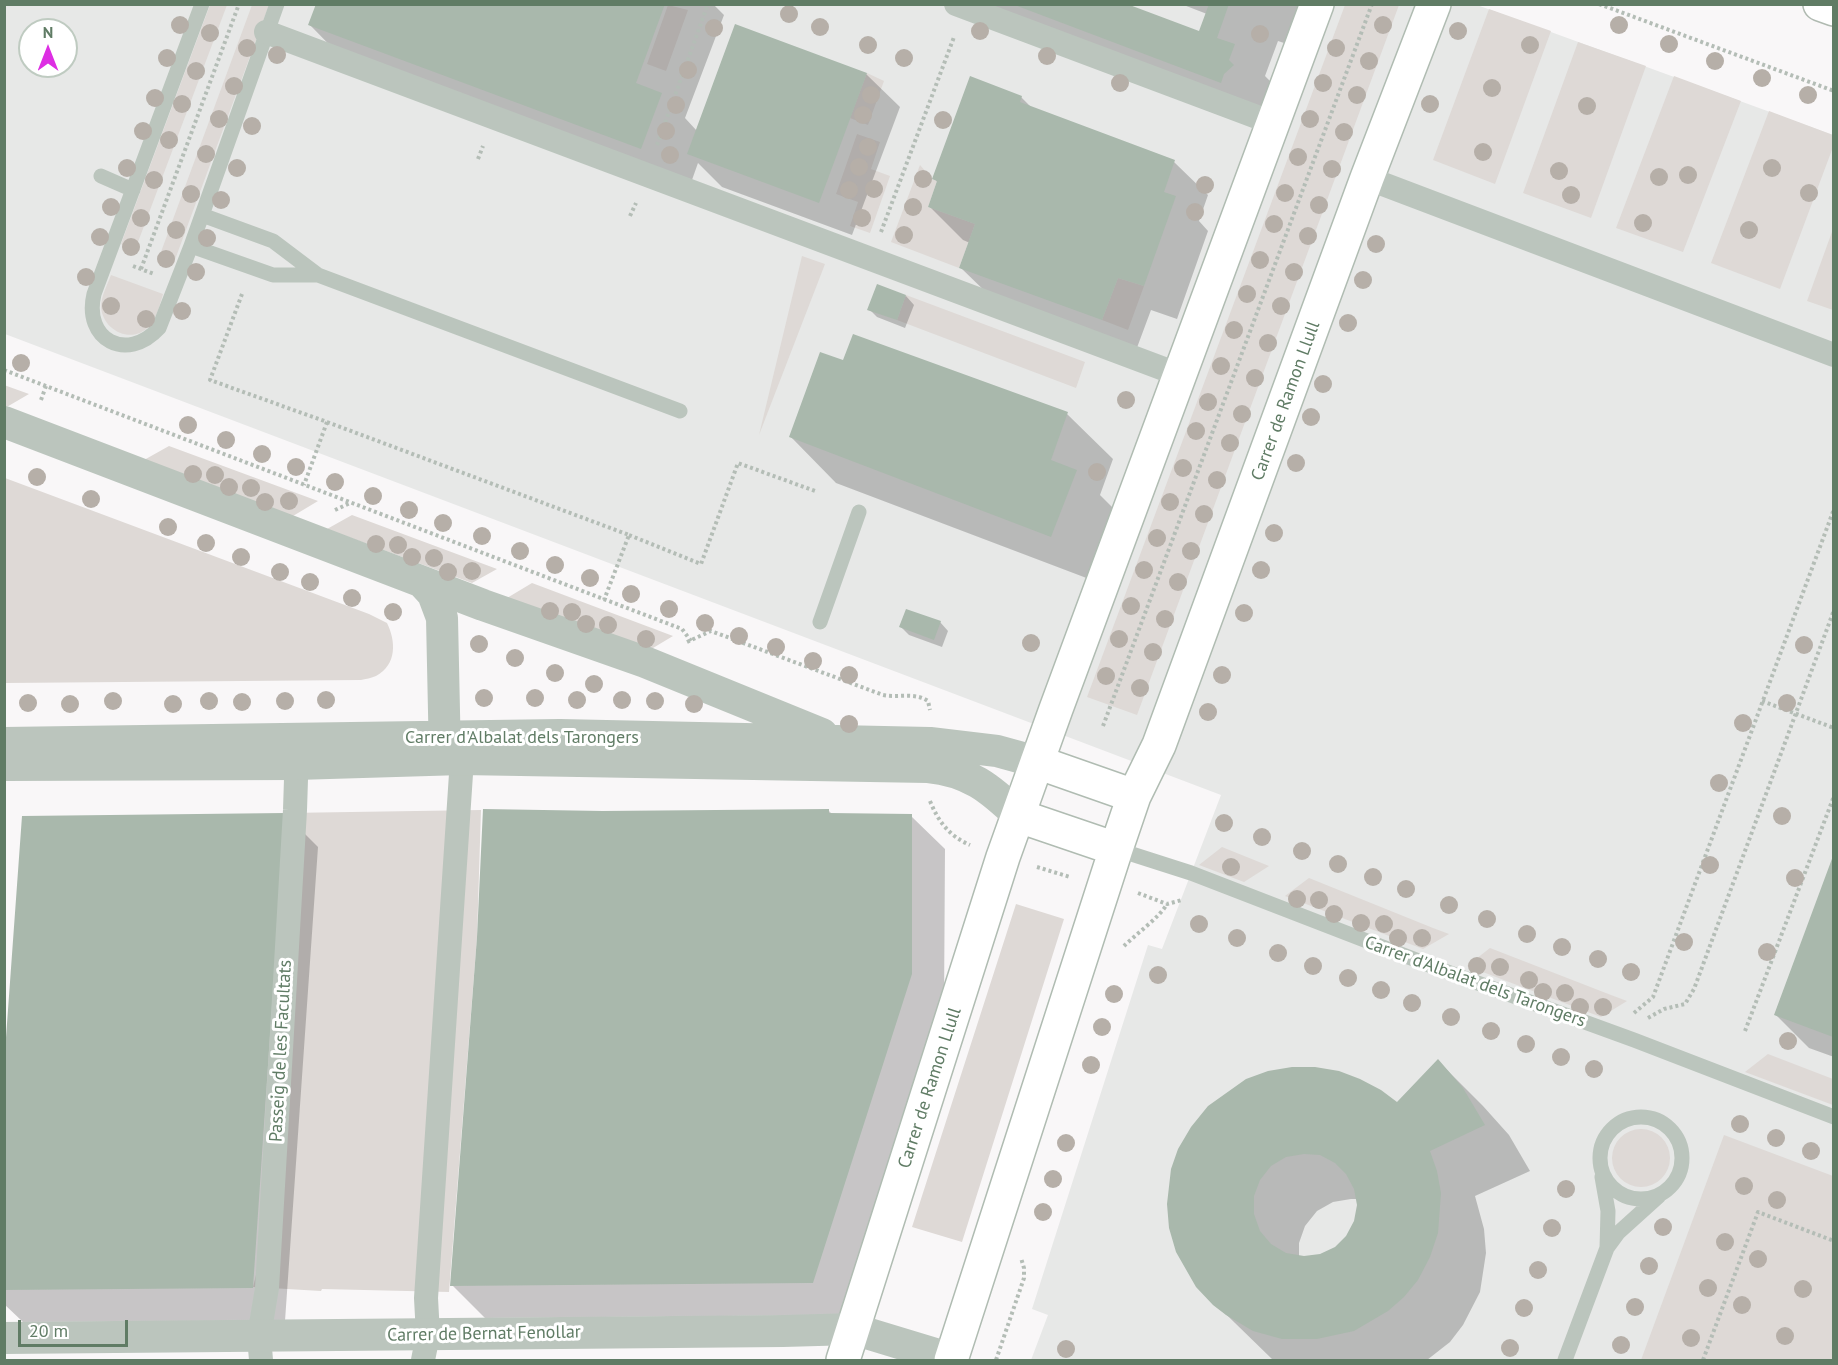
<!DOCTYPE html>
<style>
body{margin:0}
#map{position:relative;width:1838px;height:1365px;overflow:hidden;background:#f9f7f8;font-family:"PT Sans",sans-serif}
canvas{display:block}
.frame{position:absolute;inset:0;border:6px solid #607c65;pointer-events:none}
.north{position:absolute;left:18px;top:18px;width:60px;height:60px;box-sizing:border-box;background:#fff;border:2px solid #bfcbc1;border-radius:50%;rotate:0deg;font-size:16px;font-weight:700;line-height:24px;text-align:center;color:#607c65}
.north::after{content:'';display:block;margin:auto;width:21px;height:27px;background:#dd2ee3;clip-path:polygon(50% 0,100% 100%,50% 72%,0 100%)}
.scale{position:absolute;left:18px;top:1320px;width:110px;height:27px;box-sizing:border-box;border:3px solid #607c65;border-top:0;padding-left:8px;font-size:18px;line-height:21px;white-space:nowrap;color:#607c65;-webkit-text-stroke:4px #fff;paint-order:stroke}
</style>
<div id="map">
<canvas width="1838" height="1365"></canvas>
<div class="frame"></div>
<div class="north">N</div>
<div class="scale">20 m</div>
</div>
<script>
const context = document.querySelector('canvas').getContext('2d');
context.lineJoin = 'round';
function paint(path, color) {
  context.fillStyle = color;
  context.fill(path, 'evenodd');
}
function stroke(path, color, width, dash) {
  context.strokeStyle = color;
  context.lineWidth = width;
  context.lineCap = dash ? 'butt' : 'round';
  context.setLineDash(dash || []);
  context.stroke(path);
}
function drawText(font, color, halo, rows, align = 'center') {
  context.font = font + ' "PT Sans",sans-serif';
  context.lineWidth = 6;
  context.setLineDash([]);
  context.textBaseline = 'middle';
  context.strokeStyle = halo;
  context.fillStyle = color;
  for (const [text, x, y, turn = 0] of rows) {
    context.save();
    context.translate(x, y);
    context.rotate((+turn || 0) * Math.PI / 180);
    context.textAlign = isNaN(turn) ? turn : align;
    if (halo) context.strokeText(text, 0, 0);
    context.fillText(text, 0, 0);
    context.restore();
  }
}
paint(new Path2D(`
 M 4,5 L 1477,5 L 1833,135 L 1833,1360 L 1031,1360 L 1048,1315 L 1032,1309 L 1148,945 L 1162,949 L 1221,795 L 5,334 ZM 30,30 L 66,30 L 66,66 L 30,66 Z`), '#e7e8e7');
paint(new Path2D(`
 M 210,5 L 227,5 L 135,250 L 121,244 Z
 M 252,5 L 269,5 L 173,265 L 158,260 Z
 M 668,5 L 688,10 L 666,71 L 647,64 Z
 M 1345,5 L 1399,5 L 1137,715 L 1087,697 Z
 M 1489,9 L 1551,31 L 1495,184 L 1433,160 Z
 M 1578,42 L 1646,66 L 1591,218 L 1523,193 Z
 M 867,73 L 884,81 L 868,125 L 850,118 Z
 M 1674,76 L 1741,101 L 1683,252 L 1616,228 Z
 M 1769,111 L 1833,135 L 1833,147 L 1780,289 L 1711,263 Z
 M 857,134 L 880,142 L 871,169 L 890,176 L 870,233 L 850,226 L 858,202 L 836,194 Z
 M 920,165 L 932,179 L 937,181 L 928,207 L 975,224 L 959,268 L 891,242 Z
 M 1833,229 L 1833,310 L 1807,301 Z
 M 802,256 L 825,264 L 759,435 Z
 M 111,275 L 163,294 C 160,304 157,317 150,325 C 134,345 103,332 101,307 C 101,296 107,286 111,275 Z
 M 1118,278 L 1144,286 L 1128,330 L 1102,320 Z
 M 906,295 L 1085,362 L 1076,388 L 897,320 Z
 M 4,385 L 29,394 L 5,408 Z
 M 169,446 L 318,501 L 293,516 L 144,460 Z
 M 5,478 L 369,614 L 387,623 C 396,641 397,665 376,676 C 372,678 365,679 361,680 L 5,683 Z
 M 352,515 L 497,569 L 472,583 L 327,529 Z
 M 532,583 L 673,636 L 648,651 L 507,598 Z
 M 481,810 L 477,937 L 449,1292 L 322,1289 L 321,1291 L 253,1287 L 269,1223 L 286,813 Z
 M 1222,847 L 1269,866 L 1244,882 L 1199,865 Z
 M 1309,878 L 1433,928 L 1449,934 L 1423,949 L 1285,896 Z
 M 1016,904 L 1064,919 L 962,1242 L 912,1227 Z
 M 1490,948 L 1611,995 L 1627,1001 L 1601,1017 L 1467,966 Z
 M 1768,1054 L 1833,1079 L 1833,1105 L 1745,1072 Z
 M1612 1158a29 29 0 1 1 58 0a29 29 0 1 1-58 0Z
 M 1724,1135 L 1833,1176 L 1833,1360 L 1641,1360 Z`), '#ded9d6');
paint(new Path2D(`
 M 317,4 L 713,4 L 724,15 L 685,118 L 697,131 L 866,74 L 900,107 L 852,235 L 722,187 L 698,163 L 687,194 L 355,71 L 310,25 Z
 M 980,4 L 1123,4 L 1200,33 L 1207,14 L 1181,4 L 1318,4 L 1302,49 L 1278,41 L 1265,76 L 1280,91 L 1270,120 Z
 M 1021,97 L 1032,108 L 1174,162 L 1208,195 L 1199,221 L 1208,231 L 1177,319 L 1151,310 L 1135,353 L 994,300 L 960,267 L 970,243 L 963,240 L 930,207 L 938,183 L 934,178 Z
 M 906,296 L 914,305 L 905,328 L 877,317 L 869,309 Z
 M 844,362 L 1067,414 L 1113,459 L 1100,495 L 1122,517 L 1097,582 L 836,483 L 791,437 Z
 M 940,622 L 948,631 L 942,647 L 909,635 L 901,627 Z
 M 828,810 L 833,815 L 911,816 L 945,849 L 944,1008 L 846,1315 L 485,1318 L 452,1285 L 732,814 Z
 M 285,814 L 318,847 L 285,1321 L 23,1322 L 4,1304 L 4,1087 Z
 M 1834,860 L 1834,1057 L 1809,1048 L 1775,1014 Z
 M 1438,1061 L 1483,1106 L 1509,1135 L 1530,1171 L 1475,1196 L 1484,1229 L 1486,1253 L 1480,1292 L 1463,1325 L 1450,1342 L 1427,1360 L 1273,1360 L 1197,1286 L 1169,1194 L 1397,1104 ZM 1351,1199 L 1357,1199 L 1358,1205 L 1355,1222 L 1348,1237 L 1335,1249 L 1320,1255 L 1299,1257 L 1299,1243 L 1305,1226 L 1317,1211 L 1333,1202 Z`), '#0003');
paint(new Path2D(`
 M 316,4 L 665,4 L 636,83 L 662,93 L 641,149 L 308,25 Z
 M 1012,4 L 1127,4 L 1199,31 L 1209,4 L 1229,4 L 1217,38 L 1235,44 L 1229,60 L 1234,65 L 1224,74 L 1221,83 Z
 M 735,24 L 867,73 L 819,203 L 687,154 Z
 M 970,76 L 1022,96 L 1020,102 L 1175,160 L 1164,192 L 1176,196 L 1144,286 L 1118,278 L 1102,320 L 959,268 L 975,224 L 928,207 L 937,181 L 932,179 Z
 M 877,284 L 906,295 L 897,320 L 867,310 Z
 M 853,334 L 1068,412 L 1051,460 L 1077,470 L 1051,537 L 789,437 L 820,352 L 843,360 Z
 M 906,609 L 941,621 L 934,640 L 899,627 Z
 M 483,809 L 603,811 L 829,809 L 829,813 L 912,814 L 912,974 L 813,1283 L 450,1286 L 477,937 Z
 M 285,813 L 253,1288 L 4,1290 L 4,1065 L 22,816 Z
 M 1833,856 L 1833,1037 L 1774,1015 Z
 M 1438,1059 L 1463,1088 L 1485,1125 L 1430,1151 L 1437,1171 L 1441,1193 L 1438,1233 L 1430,1257 L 1418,1280 L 1404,1297 L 1388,1311 L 1354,1331 L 1317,1339 L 1282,1339 L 1253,1331 L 1226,1315 L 1213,1305 L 1196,1287 L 1176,1252 L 1169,1228 L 1167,1204 L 1171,1169 L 1178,1149 L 1191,1127 L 1208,1106 L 1246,1079 L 1268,1071 L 1292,1067 L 1315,1067 L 1339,1071 L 1360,1079 L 1381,1090 L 1397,1102 ZM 1304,1154 L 1320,1155 L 1335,1163 L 1346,1174 L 1354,1189 L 1357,1205 L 1354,1221 L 1346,1236 L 1335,1247 L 1320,1254 L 1304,1256 L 1286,1253 L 1271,1244 L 1260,1231 L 1254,1214 L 1254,1196 L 1260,1180 L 1271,1166 L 1286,1157 Z`), '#a9b8ac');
const secondary = new Path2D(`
 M 1037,762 L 1134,796
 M 1019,816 L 1116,849
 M 843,1360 L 1003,857 L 1056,709 L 1317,4
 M 951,1360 L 1116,849 L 1134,796 L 1159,745 L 1367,178 L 1434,4`);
const primary = new Path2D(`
 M 1820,4 L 1834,9`);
stroke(secondary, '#b0bcb2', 36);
stroke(primary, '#b0bab1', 36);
stroke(new Path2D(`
 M 1599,4 L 1834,91
 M 657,145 L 708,4
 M 478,159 L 483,146
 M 630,216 L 636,203
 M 881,232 L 954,37
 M 133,266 L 154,274
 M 141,269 L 239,4
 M 242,294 L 210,380 L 327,422 L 304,485
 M 4,370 L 682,629 L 691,641
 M 41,400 L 46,386
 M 327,422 L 629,535 L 604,600
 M 335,510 L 350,503
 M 629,535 L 701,564 L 738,463 L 815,491
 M 687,642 L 711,631 L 883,695 C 898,698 915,692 928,701 L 930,710
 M 1762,701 L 1834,728
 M 1103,726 L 1372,4
 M 930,801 C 938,821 949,836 970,845
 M 1037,867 L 1070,877
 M 1138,893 L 1167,904 L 1182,900
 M 1124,946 C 1136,934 1160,917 1167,904
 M 1634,1013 L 1653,997 L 1834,509
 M 1648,1018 L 1664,1009 L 1685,1004 L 1694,989 L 1834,610
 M 1745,1031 L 1834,796
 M 996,1360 L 1024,1278 L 1024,1268 L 1021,1258
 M 1703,1360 L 1758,1212 L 1834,1241`), '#b4bdb6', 4, [3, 3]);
stroke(new Path2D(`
 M 202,4 L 94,294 C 83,340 127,363 159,328 L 191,246 L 277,4
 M 101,176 L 133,190
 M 202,215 L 273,241 L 318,275 L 680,411
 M 191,246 L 273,275 L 318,275
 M 820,622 L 859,512
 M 1116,849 L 1191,873 L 1442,970 L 1634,1040 L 1834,1117
 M1600 1158a41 41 0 1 1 82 0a41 41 0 1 1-82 0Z
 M 1607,1248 L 1618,1233 L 1659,1196
 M 1565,1360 L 1607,1248 L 1608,1211 L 1602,1177`), '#bbc5bd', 15);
stroke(new Path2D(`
 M 956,4 L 1273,123
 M 266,32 L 1180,375
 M 1367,178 L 1834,355
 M 261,1360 L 259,1336 L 267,1288 L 295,810 L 297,748
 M 423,1360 L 428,1335 L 426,1298 L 462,759`), '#bbc5bd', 24);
stroke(new Path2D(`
 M 4,422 L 483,605 L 645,662 L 822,734
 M 422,582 L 433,594 L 442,618 L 445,758
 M 4,743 L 560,735 L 930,743 L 997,751 L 1037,762
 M 5,765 L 296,764 L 462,759 L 928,767 C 969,771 990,788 1019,816
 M 4,1338 L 783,1331 L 853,1329 L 952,1359`), '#bbc5bd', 32);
stroke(secondary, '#fff', 33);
stroke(primary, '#fff', 33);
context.fillStyle = '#b6afa8';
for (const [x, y] of [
 [789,14],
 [180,25],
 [1383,25],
 [1619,25],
 [820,27],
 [714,28],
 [980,31],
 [1458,31],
 [210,33],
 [1260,34],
 [1669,44],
 [868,45],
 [1530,45],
 [247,48],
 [1336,48],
 [277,55],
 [1047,56],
 [167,58],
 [904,58],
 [1369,61],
 [1715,61],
 [688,70],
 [196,71],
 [1762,78],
 [1120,83],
 [1323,83],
 [234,86],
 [1492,88],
 [871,95],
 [1357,95],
 [1808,95],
 [155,98],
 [182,104],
 [1430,104],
 [676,105],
 [1587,106],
 [863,115],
 [219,119],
 [1310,119],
 [943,120],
 [252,126],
 [143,131],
 [666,131],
 [1344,132],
 [169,140],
 [868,147],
 [1483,152],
 [206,154],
 [670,155],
 [1298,157],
 [859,167],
 [127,168],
 [237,168],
 [1772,168],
 [1332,169],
 [1559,171],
 [1688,175],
 [1659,177],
 [923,179],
 [154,180],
 [1205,185],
 [874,189],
 [849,190],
 [1285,193],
 [1809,193],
 [191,194],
 [1571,195],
 [221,200],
 [1319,205],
 [111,207],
 [913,207],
 [1195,212],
 [141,218],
 [862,218],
 [1643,223],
 [1274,224],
 [176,230],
 [1749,230],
 [904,235],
 [1308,236],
 [100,237],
 [207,238],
 [1376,244],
 [131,247],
 [166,259],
 [1260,260],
 [196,272],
 [1294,272],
 [86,277],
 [1363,280],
 [1247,294],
 [111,306],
 [1281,306],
 [182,311],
 [146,319],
 [1348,323],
 [1234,330],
 [1268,343],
 [21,363],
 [1221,366],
 [1255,378],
 [1323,384],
 [1126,400],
 [1208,402],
 [1242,414],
 [1311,417],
 [188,425],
 [1196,431],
 [226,440],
 [1230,443],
 [262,454],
 [1296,463],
 [296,467],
 [1183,468],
 [1097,472],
 [193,474],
 [215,475],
 [37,477],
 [1217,480],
 [335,482],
 [229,487],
 [251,488],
 [373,496],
 [91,499],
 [289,501],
 [265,502],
 [1170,502],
 [409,510],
 [1204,514],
 [443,523],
 [168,527],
 [1274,533],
 [482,536],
 [1157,538],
 [206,543],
 [376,544],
 [398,545],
 [520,551],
 [1191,551],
 [241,557],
 [412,557],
 [434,558],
 [555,565],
 [1144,570],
 [1261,570],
 [472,571],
 [280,572],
 [448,572],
 [590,578],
 [310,582],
 [1178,582],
 [631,594],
 [352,598],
 [1131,606],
 [669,609],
 [550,611],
 [393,612],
 [572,612],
 [1244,613],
 [1165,619],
 [705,623],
 [586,624],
 [608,625],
 [739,636],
 [646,639],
 [1119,639],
 [1031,643],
 [479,644],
 [1804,645],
 [776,647],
 [1153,652],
 [515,658],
 [813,661],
 [555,673],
 [849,675],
 [1222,675],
 [1106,676],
 [594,684],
 [1140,688],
 [484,698],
 [535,698],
 [326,700],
 [577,700],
 [622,700],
 [113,701],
 [209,701],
 [285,701],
 [655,701],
 [242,702],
 [28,703],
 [1787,703],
 [70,704],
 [173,704],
 [694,704],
 [1208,712],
 [1743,723],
 [849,724],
 [1719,783],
 [1782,816],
 [1224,823],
 [1262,837],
 [1302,851],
 [1338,864],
 [1710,865],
 [1231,867],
 [1373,877],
 [1795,878],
 [1406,889],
 [1297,899],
 [1319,900],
 [1449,905],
 [1334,914],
 [1487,919],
 [1361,923],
 [1199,924],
 [1384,924],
 [1527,934],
 [1237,938],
 [1398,938],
 [1422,938],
 [1684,942],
 [1562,947],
 [1767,952],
 [1278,953],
 [1598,959],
 [1313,966],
 [1477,966],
 [1500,967],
 [1631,972],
 [1158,975],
 [1348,978],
 [1529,980],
 [1381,990],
 [1543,992],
 [1565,993],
 [1114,994],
 [1412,1003],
 [1580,1007],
 [1603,1007],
 [1451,1017],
 [1102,1027],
 [1491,1031],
 [1788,1041],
 [1526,1044],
 [1561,1057],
 [1091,1065],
 [1594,1069],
 [1740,1124],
 [1776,1138],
 [1066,1143],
 [1811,1151],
 [1053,1179],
 [1744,1186],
 [1566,1189],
 [1777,1200],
 [1043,1212],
 [1663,1227],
 [1552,1228],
 [1725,1242],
 [1758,1259],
 [1649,1266],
 [1538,1270],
 [1708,1288],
 [1803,1289],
 [1742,1305],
 [1635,1307],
 [1524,1308],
 [1785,1336],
 [1691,1338],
 [1621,1345],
 [1510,1348],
 [1066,1349]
]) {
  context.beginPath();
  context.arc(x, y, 9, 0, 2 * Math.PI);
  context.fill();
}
drawText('18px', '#607c65', '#fff', [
 ["Carrer de Ramon Llull",1286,401,-70],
 ["Carrer d'Albalat dels Tarongers",522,738],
 ["Carrer d'Albalat dels Tarongers",1475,982,20],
 ["Passeig de les Facultats",281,1051,-87],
 ["Carrer de Ramon Llull",930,1088,-72],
 ["Carrer de Bernat Fenollar",484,1334,-1]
]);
</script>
